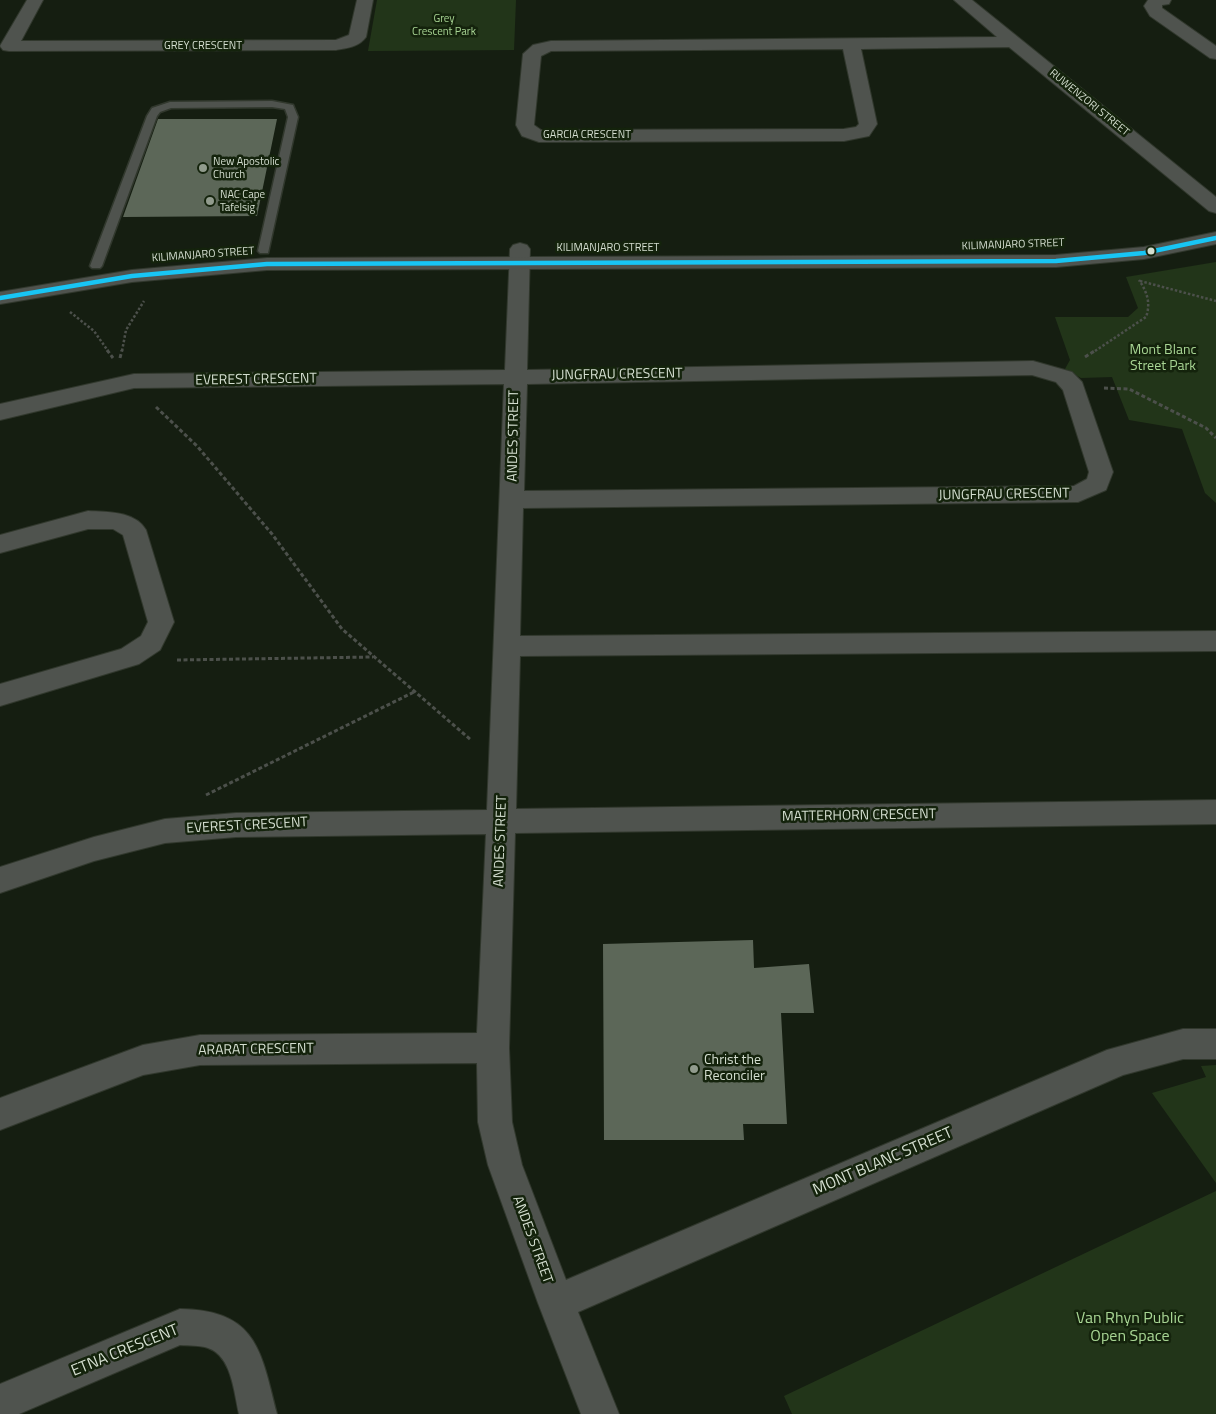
<!DOCTYPE html>
<style>
body{margin:0}
canvas{display:block;background:#151e11}
</style>
<canvas width="1216" height="1414"></canvas>
<script>
const context = document.querySelector('canvas').getContext('2d');
context.lineJoin = 'round';
function paint(path, color) {
  context.fillStyle = color;
  context.fill(path, 'evenodd');
}
function stroke(path, color, width, dash) {
  context.strokeStyle = color;
  context.lineWidth = width;
  context.lineCap = dash ? 'butt' : 'round';
  context.setLineDash(dash || []);
  context.stroke(path);
}
function drawText(font, color, halo, rows, align = 'center') {
  context.font = font + ' "Titillium Web",sans-serif';
  context.lineWidth = 5;
  context.setLineDash([]);
  context.textBaseline = 'middle';
  context.strokeStyle = halo;
  context.fillStyle = color;
  for (const [text, x, y, turn = 0] of rows) {
    context.save();
    context.translate(x, y);
    context.rotate((+turn || 0) * Math.PI / 180);
    context.textAlign = isNaN(turn) ? turn : align;
    if (halo) context.strokeText(text, 0, 0);
    context.fillText(text, 0, 0);
    context.restore();
  }
}
paint(new Path2D(`
 M 377,0 L 516,0 L 514,50 L 368,51 Z
 M 1216,262 L 1216,503 L 1205,493 L 1182,429 L 1129,420 L 1112,377 L 1081,378 L 1065,369 L 1070,360 L 1055,317 L 1128,317 L 1138,308 L 1126,277 Z
 M 1216,1065 L 1216,1183 L 1152,1093 L 1206,1077 L 1201,1066 Z
 M 1216,1191 L 1216,1414 L 792,1414 L 784,1396 Z`), '#223519');
paint(new Path2D(`
 M 158,119 L 277,119 L 257,216 L 123,217 Z
 M 753,940 L 754,968 L 809,964 L 814,1013 L 781,1013 L 787,1124 L 743,1124 L 744,1140 L 604,1140 L 603,944 Z`), '#5c6758');
const service = new Path2D(`
 M 272,101 L 293,105 L 298,117 L 268,253 L 260,253 L 258,251 L 288,117 L 285,109 L 272,107 L 171,108 L 160,112 L 157,116 L 102,266 L 100,268 L 92,268 L 90,266 L 147,116 L 152,108 L 170,102 Z`);
const minor = new Path2D(`
 M 27,0 L 43,0 L 21,41 L 336,40 L 349,35 L 357,0 L 373,0 L 366,37 C 359,47 347,48 336,50 L 9,51 L 3,50 L 0,46 Z
 M 954,0 L 972,0 L 1216,197 L 1216,213 L 1209,211 L 1009,47 L 861,49 L 877,124 L 869,136 L 844,141 L 539,142 L 522,136 L 516,125 L 523,54 L 533,45 L 551,41 L 997,37 ZM 843,49 L 859,124 L 856,127 L 844,129 L 541,130 L 534,125 L 541,56 L 551,51 Z
 M 1148,0 L 1171,0 L 1169,4 L 1162,5 L 1162,8 L 1216,46 L 1216,59 L 1210,58 L 1150,16 L 1144,6 Z
 M 520,243 L 527,245 L 530,249 L 527,370 L 1033,361 L 1072,372 L 1082,382 L 1113,472 L 1106,490 L 1078,502 L 523,508 L 520,636 L 1216,631 L 1216,651 L 520,656 L 516,809 L 1216,800 L 1216,824 L 515,833 L 509,1048 L 512,1122 L 522,1165 L 566,1280 L 1107,1050 L 1183,1029 L 1216,1029 L 1216,1059 L 1183,1059 L 1123,1075 L 578,1312 L 619,1414 L 581,1414 L 538,1303 L 488,1165 L 478,1122 L 477,1063 L 200,1065 L 143,1075 L 0,1130 L 0,1098 L 143,1045 L 200,1035 L 477,1033 L 486,834 L 236,837 L 165,843 L 94,861 L 0,893 L 0,867 L 94,837 L 165,819 L 236,813 L 487,810 L 504,384 L 134,388 L 0,420 L 0,404 L 134,374 L 505,370 L 510,249 L 513,245 ZM 1032,375 L 1056,382 L 1063,390 L 1089,472 L 1087,479 L 1074,486 L 524,491 L 527,384 Z
 M 88,511 C 108,512 135,511 146,530 L 174,622 L 160,650 L 139,664 L 0,706 L 0,684 L 121,649 L 141,636 L 148,622 L 123,535 L 113,529 L 88,529 L 0,553 L 0,535 Z
 M 180,1309 C 257,1310 261,1351 277,1414 L 239,1414 C 234,1393 232,1356 208,1348 C 200,1345 189,1346 180,1345 L 19,1414 L 0,1414 L 0,1384 Z`);
const tertiary = new Path2D(`
 M 1216,232 L 1216,244 L 1144,259 L 1056,267 L 267,270 L 132,282 L 0,304 L 0,292 L 132,270 L 267,258 L 1056,255 L 1144,247 Z`);
stroke(service, '#31382d', 3);
stroke(minor, '#31382d', 2);
stroke(tertiary, '#31382d', 2);
stroke(new Path2D(`
 M 1140,281 L 1216,301
 M 70,312 L 94,331 L 108,351
 M 122,351 L 126,330 L 144,301
 M 1095,351 L 1146,317 C 1151,303 1147,292 1139,280`), '#4c504b', 2.5, [2.5, 2]);
stroke(new Path2D(`
 M 107,350 L 113,358
 M 1085,357 L 1096,350
 M 120,358 L 122,350
 M 1104,388 L 1129,389 L 1206,428 L 1216,438
 M 156,407 L 197,446 L 272,534 L 342,629 L 471,740
 M 177,660 L 373,657
 M 206,795 L 414,692`), '#4c504b', 3, [4, 2.5]);
paint(service, '#4f534e');
paint(minor, '#4f534e');
paint(tertiary, '#4f534e');
stroke(new Path2D(`
 M 0,298 L 132,276 L 267,264 L 1056,261 L 1144,253 L 1216,238`), '#18c5f4', 4.5);
for (const [x, y, r, color] of [
 [203,168,5,"#919b8d"],
 [210,201,5,"#919b8d"],
 [1151,251,4.5,"#d4ded0"],
 [694,1069,5,"#919b8d"]
]) {
  const dot = new Path2D();
  dot.arc(x, y, r, 0, 2 * Math.PI);
  context.fillStyle = color;
  context.fill(dot);
  stroke(dot, '#14230c', 2);
}
drawText('11px', '#a8d594', '#14230c', [
 ["Grey",444,19],
 ["Crescent Park",444,32]
]);
drawText('11px', '#d4ded0', '#14230c', [
 ["GREY CRESCENT",203,46],
 ["RUWENZORI STREET",1089,103,39],
 ["GARCIA CRESCENT",587,135],
 ["KILIMANJARO STREET",1013,245,-2],
 ["KILIMANJARO STREET",608,248],
 ["KILIMANJARO STREET",203,255,-4]
]);
drawText('11px', '#d4ded0', '#14230c', [
 ["New Apostolic",213,162],
 ["Church",213,175],
 ["NAC Cape",220,195],
 ["Tafelsig",220,208]
], 'left');
drawText('14px', '#a8d594', '#14230c', [
 ["Mont Blanc",1163,351],
 ["Street Park",1163,367]
]);
drawText('14px', '#d4ded0', '#14230c', [
 ["JUNGFRAU CRESCENT",617,375,-1],
 ["EVEREST CRESCENT",256,380,-1],
 ["ANDES STREET",514,436,-89],
 ["JUNGFRAU CRESCENT",1004,495,-1],
 ["MATTERHORN CRESCENT",859,816,-1],
 ["EVEREST CRESCENT",247,826,-3],
 ["ANDES STREET",501,841,-88],
 ["ARARAT CRESCENT",256,1050,-1],
 ["ANDES STREET",532,1240,70]
]);
drawText('14px', '#d4ded0', '#14230c', [
 ["Christ the",704,1061],
 ["Reconciler",704,1077]
], 'left');
drawText('16px', '#d4ded0', '#14230c', [
 ["MONT BLANC STREET",883,1162,-23],
 ["ETNA CRESCENT",125,1351,-22]
]);
drawText('16px', '#a8d594', '#14230c', [
 ["Van Rhyn Public",1130,1319],
 ["Open Space",1130,1337]
]);
</script>
